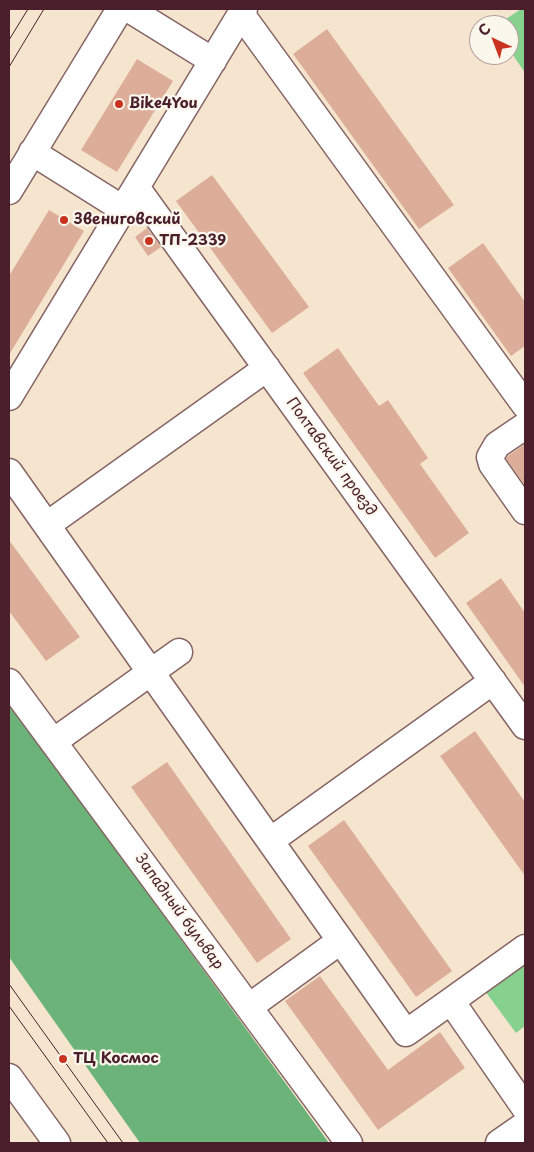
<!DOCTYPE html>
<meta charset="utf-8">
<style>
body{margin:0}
#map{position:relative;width:534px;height:1152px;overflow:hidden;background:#f6e5ce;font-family:"Playpen Sans",sans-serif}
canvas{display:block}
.frame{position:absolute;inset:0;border:10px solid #4a1f2b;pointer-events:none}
.north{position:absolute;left:469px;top:15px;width:50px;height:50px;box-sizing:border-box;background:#fbf7ec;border:1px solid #b4a19f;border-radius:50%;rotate:317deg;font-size:14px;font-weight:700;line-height:20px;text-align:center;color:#4a1f2b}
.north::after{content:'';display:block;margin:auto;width:18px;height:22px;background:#c8321e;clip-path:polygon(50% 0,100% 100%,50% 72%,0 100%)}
</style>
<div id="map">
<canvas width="534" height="1152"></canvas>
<div class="frame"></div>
<div class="north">С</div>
</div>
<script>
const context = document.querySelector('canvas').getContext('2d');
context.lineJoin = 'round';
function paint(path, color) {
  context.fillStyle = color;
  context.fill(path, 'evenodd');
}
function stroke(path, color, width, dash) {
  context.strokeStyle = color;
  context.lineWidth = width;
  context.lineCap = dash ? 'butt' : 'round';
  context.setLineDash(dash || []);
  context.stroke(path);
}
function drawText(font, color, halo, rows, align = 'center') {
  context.font = font + ' "Playpen Sans",sans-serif';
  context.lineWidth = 4.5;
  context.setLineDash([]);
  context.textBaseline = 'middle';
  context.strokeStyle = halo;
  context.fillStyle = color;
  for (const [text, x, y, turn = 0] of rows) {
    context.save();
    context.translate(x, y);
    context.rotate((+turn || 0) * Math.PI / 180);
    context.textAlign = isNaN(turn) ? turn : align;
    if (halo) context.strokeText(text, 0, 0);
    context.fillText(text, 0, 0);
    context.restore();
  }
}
paint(new Path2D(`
 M 521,9 L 525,9 L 525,73 L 509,49 L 509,25 L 497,25 Z
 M 525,962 L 525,1026 L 516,1033 L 485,991 Z`), '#86d18e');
paint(new Path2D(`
 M 9,703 L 329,1143 L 140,1143 L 9,957 Z`), '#6cb379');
paint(new Path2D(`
 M 327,29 L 454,205 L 419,229 L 293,54 Z
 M 137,59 L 173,81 L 117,172 L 81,150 Z
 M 212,175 L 309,307 L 272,333 L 176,201 Z
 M 49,210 L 84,231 L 9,355 L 9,276 Z
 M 147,228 L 161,247 L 148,256 L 135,237 Z
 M 483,243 L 525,302 L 525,346 L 511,356 L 448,268 Z
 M 338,348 L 379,406 L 388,400 L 428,458 L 420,464 L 469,533 L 435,558 L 303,373 Z
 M 525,444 L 525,485 L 506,459 L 508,456 Z
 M 9,540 L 80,637 L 46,661 L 9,611 Z
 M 501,578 L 525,613 L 525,687 L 466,603 Z
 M 475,731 L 525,802 L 525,876 L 440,756 Z
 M 167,762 L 291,939 L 257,963 L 131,787 Z
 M 344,820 L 452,971 L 416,997 L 308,846 Z
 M 320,976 L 388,1070 L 440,1032 L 465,1068 L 378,1130 L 285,1001 Z`), '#dcae99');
const minor = new Path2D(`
 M 129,9 L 213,61
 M 241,14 L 525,405
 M 32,152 L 123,209
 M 136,187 L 525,726
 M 9,191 L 120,9
 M 9,397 L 244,9
 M 525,426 L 497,445 L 490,457 L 492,464 L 525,511
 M 9,472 L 406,1033 L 451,1001 L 525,1108
 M 47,525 L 267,368
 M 9,682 L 349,1143
 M 53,742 L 179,652
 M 270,841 L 493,681
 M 451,1001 L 525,948
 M 249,1007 L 340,941
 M 9,1077 L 57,1143
 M 499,1143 L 525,1125`);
stroke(minor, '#866464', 29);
stroke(minor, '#fff', 26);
stroke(new Path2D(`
 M 9,40 L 28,9
 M 9,67 L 44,9
 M 9,984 L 123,1143
 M 9,1006 L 108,1143`), '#4a1f2b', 1);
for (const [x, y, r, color] of [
 [119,104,5,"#c8321e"],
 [64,220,5,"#c8321e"],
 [149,241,5,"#c8321e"],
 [63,1059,5,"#c8321e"]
]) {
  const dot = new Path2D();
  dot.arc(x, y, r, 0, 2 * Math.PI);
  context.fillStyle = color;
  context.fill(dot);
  stroke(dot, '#fbf7ec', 2);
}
drawText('bold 15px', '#4a1f2b', '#fbf7ec', [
 ["Bike4You",129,104],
 ["Звениговский",74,220],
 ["ТП-2339",159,241],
 ["ТЦ Космос",73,1059]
], 'left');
drawText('15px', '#4a1f2b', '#fbf7ec', [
 ["Полтавский проезд",331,457,54],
 ["Западный бульвар",179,912,54]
]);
</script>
